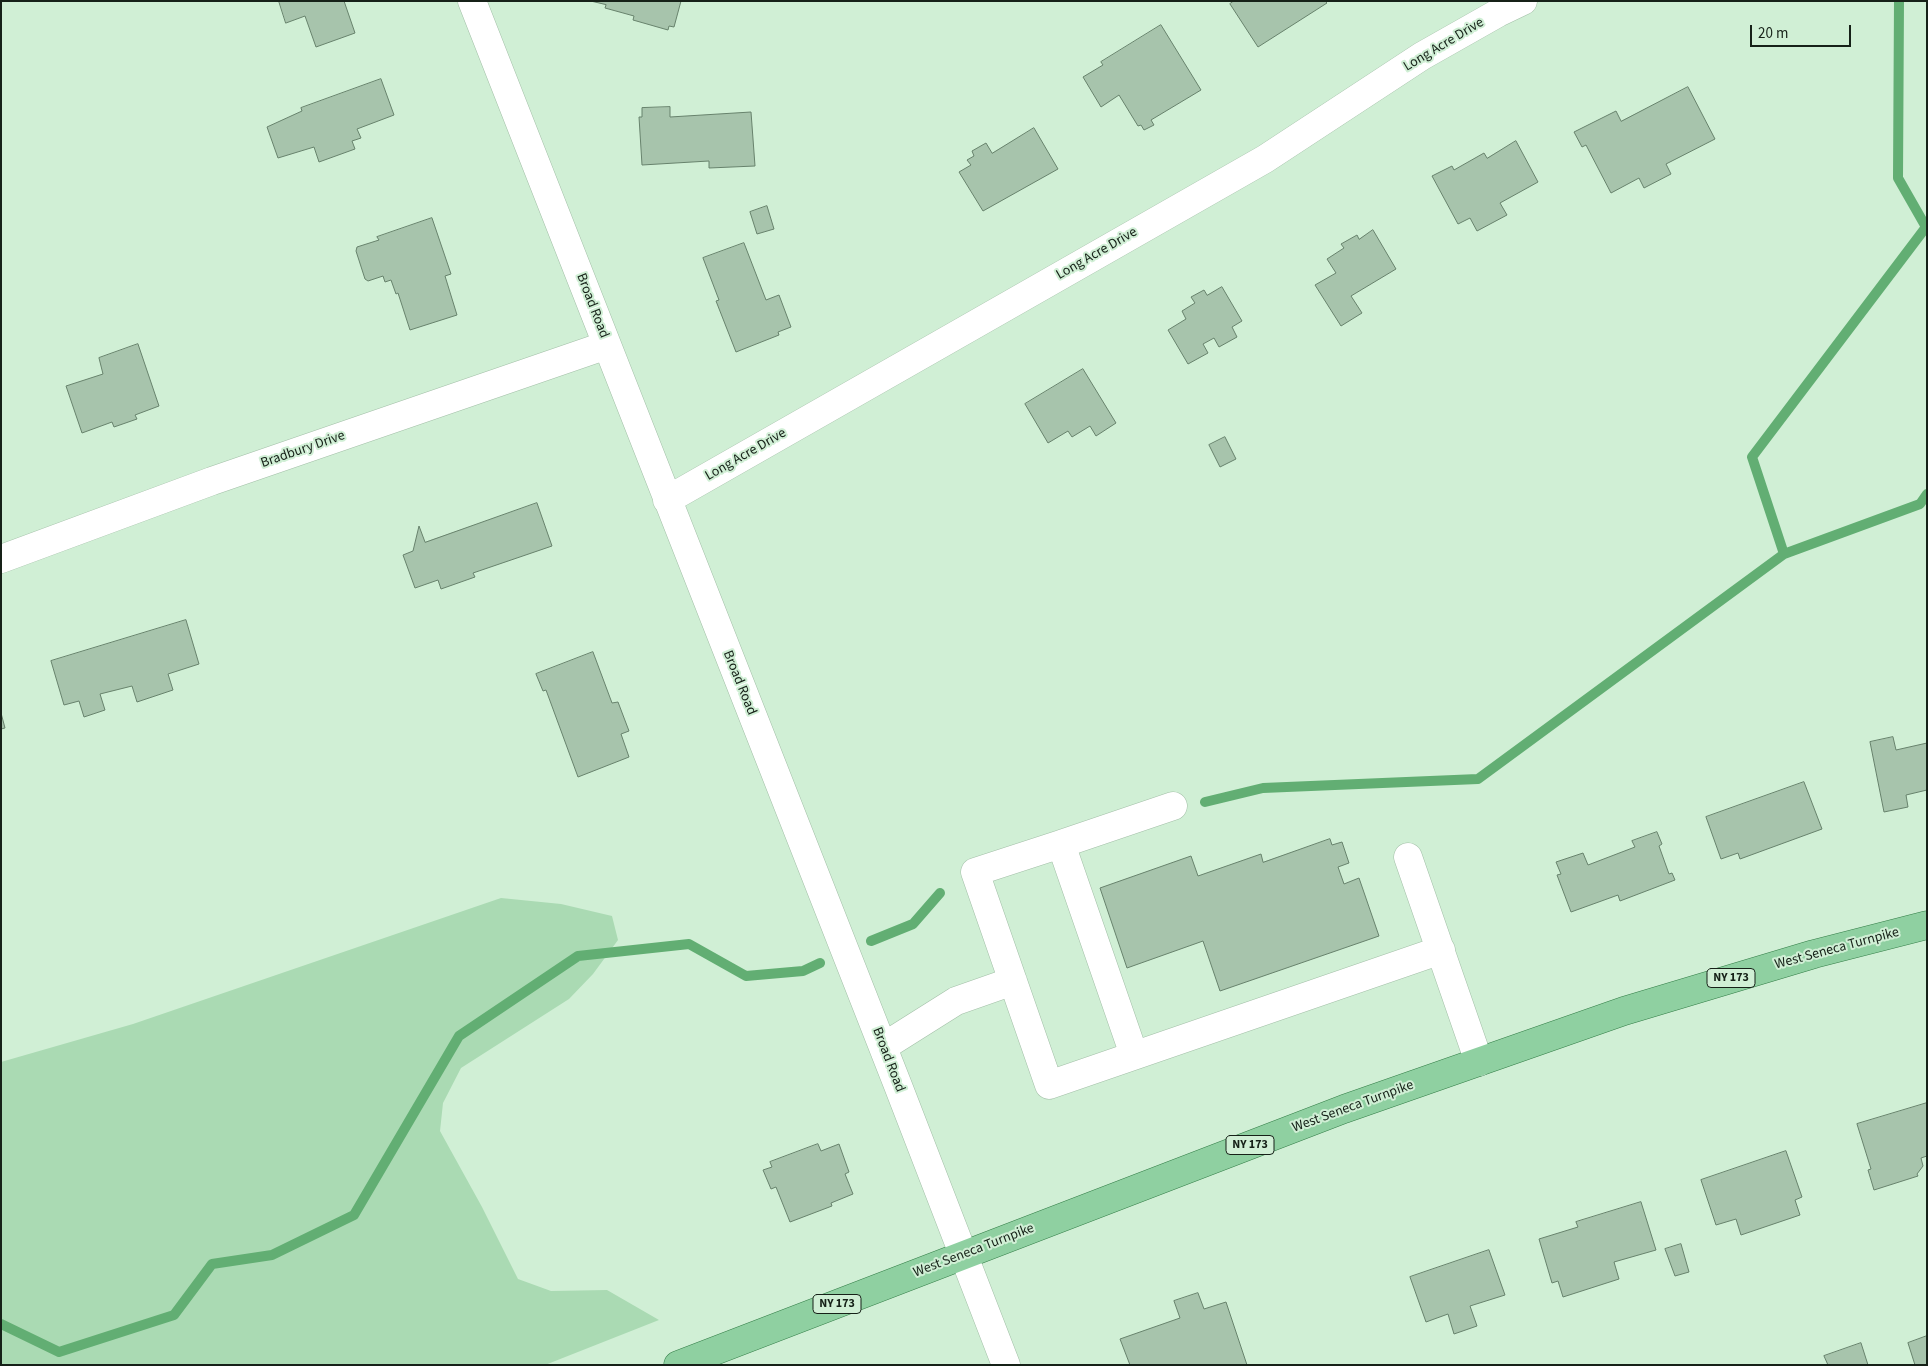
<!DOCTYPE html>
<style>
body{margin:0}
#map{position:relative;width:1928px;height:1366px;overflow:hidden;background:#d0efd5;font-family:"Source Sans 3",sans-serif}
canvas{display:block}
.frame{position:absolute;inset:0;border:2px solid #162118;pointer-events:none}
.scale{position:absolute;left:1750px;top:25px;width:101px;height:22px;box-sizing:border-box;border:2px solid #162118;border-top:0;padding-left:6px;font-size:15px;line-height:18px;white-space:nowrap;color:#162118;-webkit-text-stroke:4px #d0efd5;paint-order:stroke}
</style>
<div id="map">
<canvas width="1928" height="1366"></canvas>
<div class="frame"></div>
<div class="scale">20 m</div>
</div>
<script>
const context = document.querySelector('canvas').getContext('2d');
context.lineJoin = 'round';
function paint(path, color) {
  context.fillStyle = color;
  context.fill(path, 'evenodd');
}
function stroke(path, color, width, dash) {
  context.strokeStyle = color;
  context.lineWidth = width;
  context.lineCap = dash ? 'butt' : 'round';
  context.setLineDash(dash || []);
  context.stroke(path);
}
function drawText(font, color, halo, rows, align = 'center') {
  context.font = font + ' "Source Sans 3",sans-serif';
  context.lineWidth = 4;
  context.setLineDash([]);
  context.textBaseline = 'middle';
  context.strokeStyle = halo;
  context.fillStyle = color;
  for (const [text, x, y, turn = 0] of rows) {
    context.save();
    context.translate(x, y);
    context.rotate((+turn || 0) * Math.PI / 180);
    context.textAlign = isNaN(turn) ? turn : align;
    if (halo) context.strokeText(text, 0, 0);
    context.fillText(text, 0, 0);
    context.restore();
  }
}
paint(new Path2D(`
 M 501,898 L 561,904 L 612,916 L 618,940 L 593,974 L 569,999 L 461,1068 L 443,1103 L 440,1131 L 482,1207 L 518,1279 L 551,1291 L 607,1290 L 659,1320 L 545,1365 L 1,1365 L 1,1062 L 133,1024 Z`), '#aadab3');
stroke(new Path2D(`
 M 1784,554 L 1752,457 L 1926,227 L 1898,178 L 1899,1
 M 1205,802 L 1263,788 L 1478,779 L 1784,554 L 1920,504 L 1927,494
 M 871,941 L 913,924 L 940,893
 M 1,1324 L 59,1352 L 174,1315 L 212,1264 L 272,1255 L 354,1215 L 459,1036 L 578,956 L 689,944 L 746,976 L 803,971 L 820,963`), '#62ae73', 10);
const building = new Path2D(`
 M 279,1 L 344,1 L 355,33 L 316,47 L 305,16 L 286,23 Z
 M 591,1 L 681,1 L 674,27 L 669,26 L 668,30 L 633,20 L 634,16 L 605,8 L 606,5 Z
 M 1234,1 L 1325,1 L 1327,3 L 1258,47 L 1230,4 Z
 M 1161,25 L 1201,90 L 1151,120 L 1154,125 L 1144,130 L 1141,125 L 1138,126 L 1119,95 L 1101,107 L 1083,77 L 1103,65 L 1101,62 Z
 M 381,79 L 394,115 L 357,129 L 361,138 L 352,141 L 355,149 L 319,162 L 314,147 L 278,158 L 267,127 L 302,111 L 301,108 Z
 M 1688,87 L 1715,139 L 1666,164 L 1671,174 L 1644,188 L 1639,178 L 1611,193 L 1586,145 L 1582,147 L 1574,132 L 1616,111 L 1621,121 Z
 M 670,107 L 670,117 L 751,112 L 755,166 L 709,168 L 709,161 L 642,165 L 639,117 L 642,117 L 642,108 Z
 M 1034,128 L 1058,169 L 983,211 L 959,172 L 971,165 L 967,160 L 974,156 L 972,151 L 986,143 L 992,153 Z
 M 1516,141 L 1538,182 L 1500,203 L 1507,215 L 1477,231 L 1470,218 L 1458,224 L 1432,176 L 1452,166 L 1454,170 L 1484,153 L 1487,158 Z
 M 767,206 L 774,229 L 757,234 L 750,212 Z
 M 432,218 L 451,274 L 445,276 L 457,315 L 410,330 L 398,293 L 396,294 L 391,280 L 385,282 L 383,276 L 368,281 L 365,279 L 356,251 L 357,247 L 379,240 L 377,237 Z
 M 1373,230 L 1396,269 L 1351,296 L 1362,313 L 1341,326 L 1315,285 L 1336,273 L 1327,259 L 1344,248 L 1341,244 L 1357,235 L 1359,239 Z
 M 744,243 L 766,300 L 779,295 L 791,327 L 778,332 L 779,335 L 736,352 L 716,301 L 719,300 L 703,258 Z
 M 1222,287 L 1242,321 L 1232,327 L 1237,337 L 1219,347 L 1214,338 L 1203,344 L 1208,353 L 1188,364 L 1168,330 L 1186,319 L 1182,311 L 1195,303 L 1191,297 L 1204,290 L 1207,295 Z
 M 138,344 L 159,406 L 135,415 L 137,419 L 114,427 L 112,422 L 82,433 L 66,386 L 103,374 L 99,358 Z
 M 1083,369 L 1116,423 L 1096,436 L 1090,426 L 1072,437 L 1068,431 L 1048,443 L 1025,404 Z
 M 1225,437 L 1236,459 L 1220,467 L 1209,445 Z
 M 537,503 L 552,546 L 473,573 L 475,577 L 441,589 L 438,580 L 415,588 L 403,555 L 413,551 L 419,526 L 425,542 Z
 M 186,620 L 199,664 L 168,674 L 173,690 L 137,702 L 132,686 L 100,694 L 105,710 L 84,717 L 79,701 L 64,705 L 51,661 Z
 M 593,652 L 612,703 L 618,702 L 629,731 L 621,734 L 629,757 L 578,777 L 546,690 L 543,691 L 536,674 Z
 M 1,713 L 5,728 L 1,729 Z
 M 1893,737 L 1896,750 L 1927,743 L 1927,790 L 1906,795 L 1908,807 L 1884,812 L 1870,742 Z
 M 1804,782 L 1822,829 L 1740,859 L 1738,853 L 1721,859 L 1706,817 Z
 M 1657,832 L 1662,844 L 1659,846 L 1669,874 L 1672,873 L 1675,880 L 1620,901 L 1618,895 L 1571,912 L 1557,875 L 1561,874 L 1556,862 L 1583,853 L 1588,865 L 1635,847 L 1632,841 Z
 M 1330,839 L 1332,845 L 1342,842 L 1349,863 L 1338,867 L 1344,884 L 1359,878 L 1379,936 L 1220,991 L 1203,941 L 1127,968 L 1100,888 L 1191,856 L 1198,876 L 1261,854 L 1263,862 Z
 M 1927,1103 L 1927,1156 L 1921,1158 L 1923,1166 L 1917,1174 L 1918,1176 L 1874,1190 L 1868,1170 L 1871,1169 L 1857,1124 Z
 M 818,1144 L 821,1151 L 839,1144 L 849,1172 L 845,1174 L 853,1194 L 831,1203 L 832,1206 L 790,1222 L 776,1187 L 771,1189 L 763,1170 L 772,1167 L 770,1162 Z
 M 1786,1151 L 1802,1197 L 1795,1200 L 1800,1215 L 1741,1235 L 1736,1219 L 1716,1225 L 1701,1180 Z
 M 1641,1202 L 1656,1250 L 1614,1262 L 1619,1279 L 1563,1297 L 1558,1281 L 1552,1283 L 1539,1239 L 1578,1227 L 1576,1222 Z
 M 1681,1244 L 1689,1272 L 1675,1276 L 1665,1249 Z
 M 1489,1250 L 1505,1295 L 1470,1306 L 1477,1326 L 1454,1334 L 1448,1314 L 1426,1322 L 1410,1277 Z
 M 1198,1293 L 1204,1309 L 1226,1302 L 1247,1365 L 1130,1365 L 1120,1339 L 1180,1318 L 1174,1301 Z
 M 1927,1336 L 1927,1365 L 1915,1365 L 1908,1343 Z
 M 1861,1343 L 1868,1365 L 1828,1365 L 1824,1356 Z`);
paint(building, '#a7c4ac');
stroke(building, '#67826c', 1);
const minor = new Path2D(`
 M 472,1 L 897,1083 L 1006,1365
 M 667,500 L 1265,159 L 1422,56 L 1498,13 L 1523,1
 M 1,559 L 212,481 L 607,345
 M 1061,844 L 975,872 L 1049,1085 L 1441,950
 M 1408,857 L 1479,1062
 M 883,1047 L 956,1001 L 1013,981
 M 1134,1055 L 1061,844 L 1173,806`);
const major = new Path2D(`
 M 678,1365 L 1344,1109 L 1624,1011 L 1814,954 L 1927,925`);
stroke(minor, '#a2bfa7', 29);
stroke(major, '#347e48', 29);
stroke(minor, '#fff', 28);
stroke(major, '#8fd0a1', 28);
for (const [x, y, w] of [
 [1731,978,48],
 [1250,1145,48],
 [837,1304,48]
]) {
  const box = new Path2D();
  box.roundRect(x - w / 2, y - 9.5, w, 19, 4);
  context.fillStyle = '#d0efd5';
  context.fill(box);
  stroke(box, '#162118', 1);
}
drawText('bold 12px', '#162118', null, [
 ["NY 173",1731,978],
 ["NY 173",1250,1145],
 ["NY 173",837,1304]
]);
drawText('14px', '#162118', '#d0efd5', [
 ["Long Acre Drive",1444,45,-31],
 ["Long Acre Drive",1097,254,-30],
 ["Broad Road",592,306,69],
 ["Bradbury Drive",303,450,-19],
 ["Long Acre Drive",746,455,-30],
 ["Broad Road",739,683,68],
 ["West Seneca Turnpike",1837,949,-15],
 ["Broad Road",888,1060,69],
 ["West Seneca Turnpike",1353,1107,-20],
 ["West Seneca Turnpike",974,1251,-21]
]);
</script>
